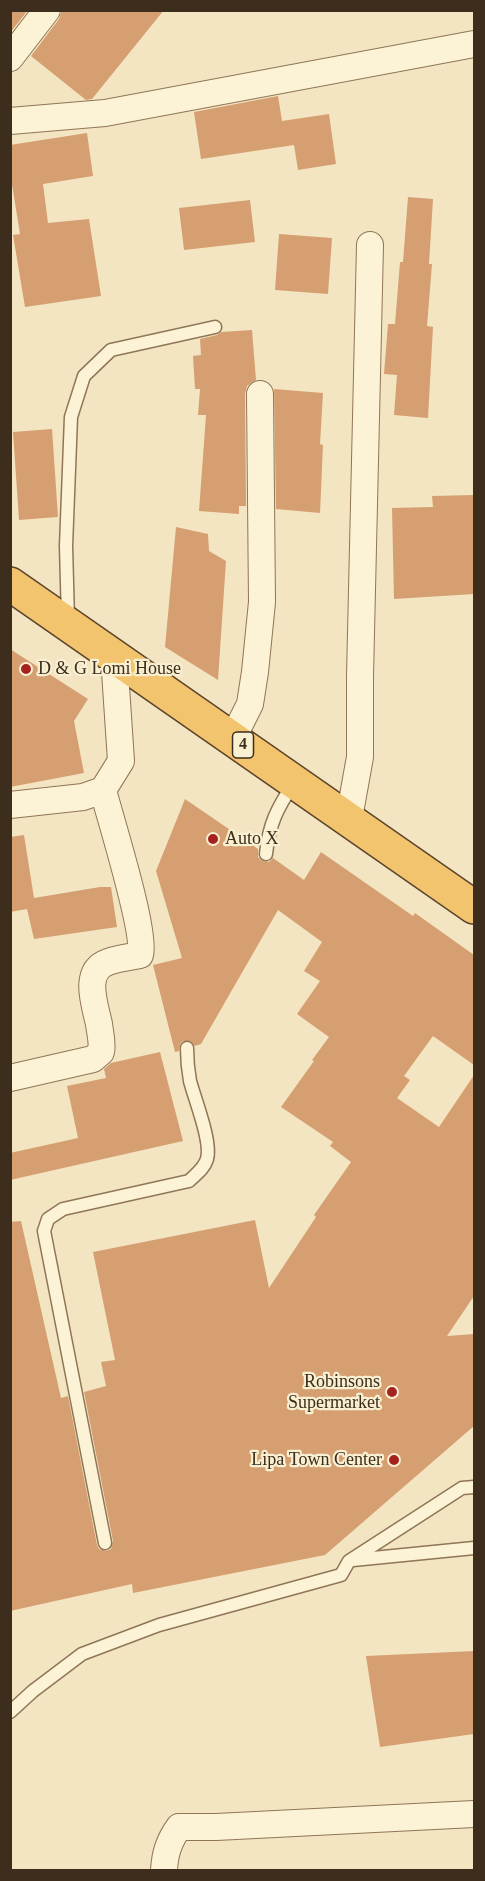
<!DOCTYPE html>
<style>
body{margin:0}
#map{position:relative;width:485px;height:1881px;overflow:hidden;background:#f3e5c1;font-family:Georgia,serif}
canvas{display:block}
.frame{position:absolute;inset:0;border:12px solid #3d2d1c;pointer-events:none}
</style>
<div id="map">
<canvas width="485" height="1881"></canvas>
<div class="frame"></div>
</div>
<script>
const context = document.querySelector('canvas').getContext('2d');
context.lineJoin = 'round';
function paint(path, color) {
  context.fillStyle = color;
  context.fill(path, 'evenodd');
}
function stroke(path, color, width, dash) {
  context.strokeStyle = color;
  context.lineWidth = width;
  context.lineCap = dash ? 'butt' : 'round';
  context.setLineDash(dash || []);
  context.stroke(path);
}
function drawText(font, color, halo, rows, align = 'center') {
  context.font = font + ' Georgia,serif';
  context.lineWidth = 4.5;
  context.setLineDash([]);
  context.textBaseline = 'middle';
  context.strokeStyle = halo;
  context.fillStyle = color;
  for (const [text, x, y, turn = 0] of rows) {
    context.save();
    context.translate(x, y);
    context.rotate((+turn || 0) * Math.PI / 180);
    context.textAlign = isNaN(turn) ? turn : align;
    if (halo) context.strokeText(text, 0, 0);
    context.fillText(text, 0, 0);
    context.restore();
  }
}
paint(new Path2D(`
 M 10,10 L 28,10 L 10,33 Z
 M 62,10 L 164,10 L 92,99 L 86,100 L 31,56 L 59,19 Z
 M 278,96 L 282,121 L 329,114 L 336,164 L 298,170 L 294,145 L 201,159 L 194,112 Z
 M 87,133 L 93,176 L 43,184 L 48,223 L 89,219 L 101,296 L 25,307 L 13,235 L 20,234 L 10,172 L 10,145 Z
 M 408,197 L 433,199 L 429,264 L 432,264 L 427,326 L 433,327 L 428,418 L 394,415 L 397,375 L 384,374 L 388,324 L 395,324 L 400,262 L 403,262 Z
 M 250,200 L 255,242 L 184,250 L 179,208 Z
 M 279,234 L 332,238 L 328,294 L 275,290 Z
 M 252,330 L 256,380 L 247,386 L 245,394 L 246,506 L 239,506 L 239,514 L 199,511 L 206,415 L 198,415 L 200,389 L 195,389 L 193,356 L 201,355 L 200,339 L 217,335 L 221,332 Z
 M 274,389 L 323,393 L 320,444 L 323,445 L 320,513 L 276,509 Z
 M 52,429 L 58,517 L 19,520 L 13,432 Z
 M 474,495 L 474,594 L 394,599 L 392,508 L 433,507 L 432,496 Z
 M 176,527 L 208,534 L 209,551 L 226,561 L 218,680 L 165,647 Z
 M 10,649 L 88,699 L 74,721 L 84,773 L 10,787 Z
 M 185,799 L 258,849 L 258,857 L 262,861 L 269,862 L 273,858 L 304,880 L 321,852 L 413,916 L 415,913 L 474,955 L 474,1065 L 433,1036 L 404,1076 L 410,1080 L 397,1098 L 439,1127 L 474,1075 L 474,1296 L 447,1336 L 474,1334 L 474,1426 L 325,1555 L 133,1593 L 132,1584 L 10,1611 L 10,1222 L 21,1221 L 61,1398 L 68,1396 L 97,1545 L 99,1549 L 106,1551 L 111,1549 L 113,1541 L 84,1392 L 106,1386 L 101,1362 L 115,1360 L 93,1252 L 255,1220 L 269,1288 L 316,1217 L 314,1215 L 351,1162 L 330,1146 L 333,1142 L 281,1107 L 314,1061 L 312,1060 L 329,1037 L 297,1014 L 320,981 L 304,971 L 322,942 L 278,910 L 201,1044 L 195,1046 L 190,1041 L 183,1041 L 180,1044 L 179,1051 L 175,1052 L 153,965 L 182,958 L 156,871 Z
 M 24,835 L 34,898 L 100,887 L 111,887 L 117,927 L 34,939 L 27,909 L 10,912 L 10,837 Z
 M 160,1052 L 183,1141 L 10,1180 L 10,1153 L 78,1138 L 67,1086 L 106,1078 L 104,1069 L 111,1063 Z
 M 474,1651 L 474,1734 L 380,1747 L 366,1656 Z`), '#d59f72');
const service = new Path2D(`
 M 68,620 L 66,546 L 71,417 L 84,376 L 111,350 L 215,327
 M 266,854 C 269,824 277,809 293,784
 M 105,1543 L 44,1231 L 48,1219 L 63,1209 L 189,1181 C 196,1174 204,1169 207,1159 C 212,1142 195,1100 190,1081 C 188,1070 187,1059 187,1048
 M 353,1560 L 474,1548
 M 10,1712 L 33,1691 L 82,1654 L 159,1625 L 341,1575 L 349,1561 L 462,1488 L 474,1487`);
const minor = new Path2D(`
 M 10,58 L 47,10
 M 10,121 L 105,113 L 474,44
 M 233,738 L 250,704 L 255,672 L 262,602 L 260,394
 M 10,805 L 83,797 L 103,790 L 121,761 L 114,657
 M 349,818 L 360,757 L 360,676 L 370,245
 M 10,1078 L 93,1059 L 101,1052 C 103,1043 100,1033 99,1024 C 95,1005 82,971 108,962 C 118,958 130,957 140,955 C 147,934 110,818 103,790
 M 164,1870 C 165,1853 169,1841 179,1827 L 216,1827 L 474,1814`);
const trunk = new Path2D(`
 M 10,584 L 474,907`);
stroke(service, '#8f7656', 15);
stroke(minor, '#8f7656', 28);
stroke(trunk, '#5c432b', 36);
stroke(service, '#fcf2d5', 12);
stroke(minor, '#fcf2d5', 26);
stroke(trunk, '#f3c46e', 33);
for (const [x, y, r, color] of [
 [26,669,6,"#a5221f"],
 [213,839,6,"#a5221f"],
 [392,1392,6,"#a5221f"],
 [394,1460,6,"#a5221f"]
]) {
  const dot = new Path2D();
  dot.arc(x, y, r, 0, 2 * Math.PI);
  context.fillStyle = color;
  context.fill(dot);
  stroke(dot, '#f9efd1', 2);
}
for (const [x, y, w] of [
 [243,745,21]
]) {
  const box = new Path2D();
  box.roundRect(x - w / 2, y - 13, w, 26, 4.5);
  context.fillStyle = '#f9efd1';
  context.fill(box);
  stroke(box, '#3d2d1c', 1.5);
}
drawText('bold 16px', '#3d2d1c', null, [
 ["4",243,745]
]);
drawText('18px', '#3d2d1c', '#f9efd1', [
 ["D & G Lomi House",38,669],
 ["Auto X",225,839],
 ["Robinsons",380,1382,"right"],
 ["Supermarket",380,1403,"right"],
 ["Lipa Town Center",382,1460,"right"]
], 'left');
</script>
